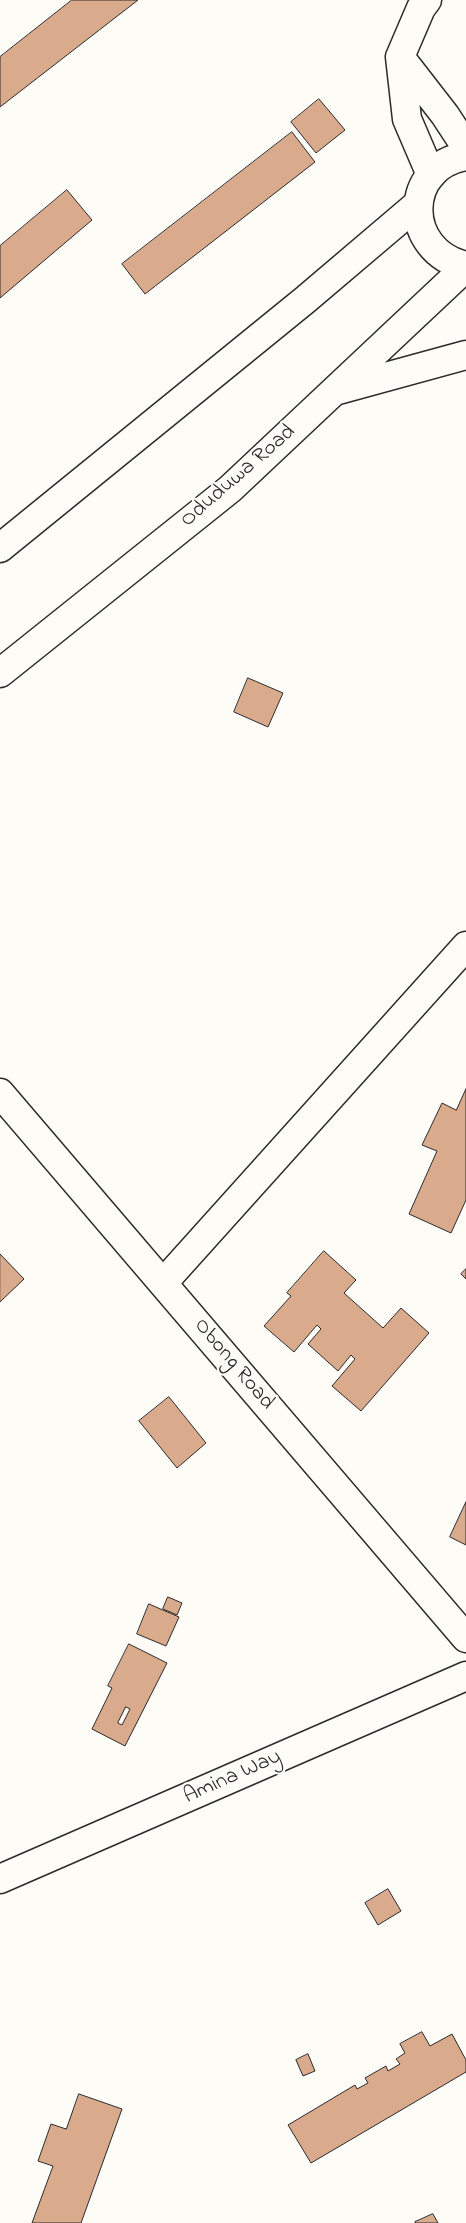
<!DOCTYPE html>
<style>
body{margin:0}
canvas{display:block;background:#fdfcf7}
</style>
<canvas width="466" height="2223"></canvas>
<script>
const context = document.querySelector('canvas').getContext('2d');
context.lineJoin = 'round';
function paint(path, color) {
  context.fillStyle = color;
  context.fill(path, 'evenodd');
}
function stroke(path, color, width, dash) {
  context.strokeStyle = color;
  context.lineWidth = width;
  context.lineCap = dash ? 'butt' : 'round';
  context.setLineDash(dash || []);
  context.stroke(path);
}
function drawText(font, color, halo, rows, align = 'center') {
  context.font = font + ' "Indie Flower",sans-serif';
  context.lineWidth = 4.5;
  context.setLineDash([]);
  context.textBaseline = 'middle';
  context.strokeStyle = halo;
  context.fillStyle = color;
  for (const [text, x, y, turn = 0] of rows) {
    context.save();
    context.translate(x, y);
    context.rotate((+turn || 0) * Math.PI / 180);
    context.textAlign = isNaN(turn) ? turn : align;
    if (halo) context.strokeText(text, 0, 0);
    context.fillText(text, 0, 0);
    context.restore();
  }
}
const building = new Path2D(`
 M 72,0 L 138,0 L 0,107 L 0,57 Z
 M 319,99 L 345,130 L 316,153 L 291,122 Z
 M 292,132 L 315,162 L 145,294 L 122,264 Z
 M 67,190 L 92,220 L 0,298 L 0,246 Z
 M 248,678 L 283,693 L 268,727 L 234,712 Z
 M 466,1089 L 466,1200 L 451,1233 L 409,1214 L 437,1151 L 422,1145 L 442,1103 L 456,1110 Z
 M 324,1251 L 356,1280 L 344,1293 L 383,1328 L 401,1308 L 429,1333 L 361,1411 L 332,1386 L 355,1359 L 351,1355 L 338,1371 L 308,1344 L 321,1329 L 317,1325 L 294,1352 L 264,1326 L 291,1296 L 287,1293 Z
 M 0,1254 L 24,1279 L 0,1302 Z
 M 466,1269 L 466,1279 L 461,1274 Z
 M 169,1397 L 206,1443 L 177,1468 L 139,1421 Z
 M 466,1502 L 466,1545 L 450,1537 Z
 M 168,1597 L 182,1603 L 177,1615 L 163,1609 Z
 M 149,1604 L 179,1617 L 166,1646 L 137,1634 Z
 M 129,1644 L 167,1663 L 125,1746 L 92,1729 L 112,1688 L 108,1686 ZM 126,1707 L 130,1709 L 122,1725 L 118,1723 Z
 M 388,1889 L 401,1911 L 378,1925 L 365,1903 Z
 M 422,2032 L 430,2046 L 452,2034 L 466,2060 L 466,2072 L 311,2163 L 288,2125 L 355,2085 L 357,2089 L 368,2083 L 365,2078 L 386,2066 L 388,2071 L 400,2064 L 396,2059 L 405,2053 L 400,2044 Z
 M 308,2054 L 315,2071 L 303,2076 L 296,2060 Z
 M 79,2094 L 122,2109 L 81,2223 L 32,2223 L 53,2166 L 38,2161 L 51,2124 L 66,2129 Z
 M 433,2214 L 438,2223 L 415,2223 L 415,2222 Z`);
paint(building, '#daaa8d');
stroke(building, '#2b2b2b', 1);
const minor = new Path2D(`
 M 427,0 L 421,8 L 400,57 L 407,119 L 431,175
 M 400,57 L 445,115 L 466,147
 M 0,1093 L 466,1638
 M 163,1283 L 466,946
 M 0,1879 L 466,1676`);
const tertiary = new Path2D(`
 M 466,156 C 403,166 402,251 466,266
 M 338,390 L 466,355
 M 0,548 L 305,300 L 418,204
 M 0,673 L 230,489 L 466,267`);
stroke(minor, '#2b2b2b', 31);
stroke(tertiary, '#2b2b2b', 31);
stroke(minor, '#fdfcf7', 28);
stroke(tertiary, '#fdfcf7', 28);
drawText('22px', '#2b2b2b', '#fdfcf7', [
 ["Oduduwa Road",239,477,-41],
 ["Obong Road",233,1365,50],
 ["Amina Way",233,1778,-24]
]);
</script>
